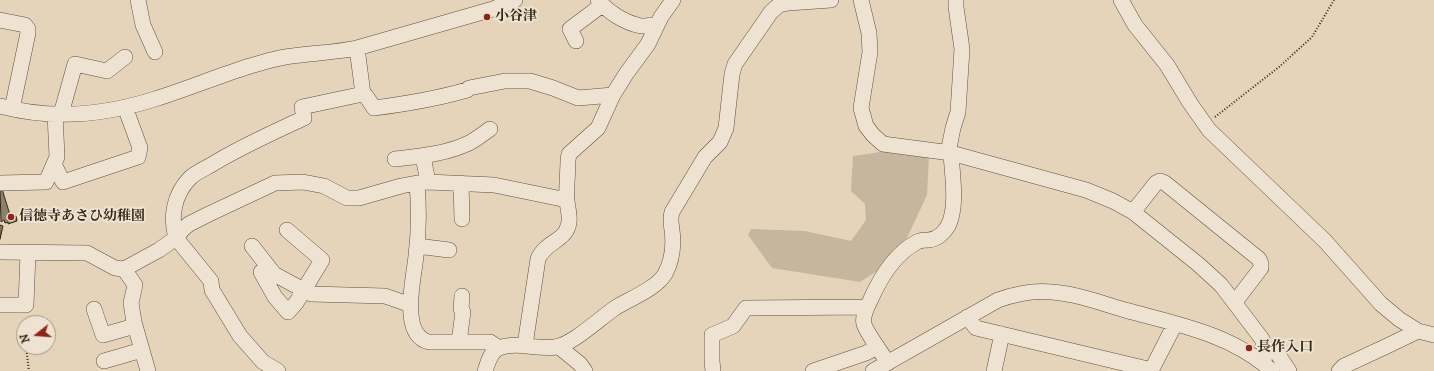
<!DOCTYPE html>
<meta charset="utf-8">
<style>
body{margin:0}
#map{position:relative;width:1434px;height:371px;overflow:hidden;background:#e5d4ba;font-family:"IM FELL DW Pica",serif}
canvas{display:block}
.north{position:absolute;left:16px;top:315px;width:40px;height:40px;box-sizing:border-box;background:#eee3d2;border:1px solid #a29786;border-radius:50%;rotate:253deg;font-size:11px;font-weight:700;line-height:16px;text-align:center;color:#312514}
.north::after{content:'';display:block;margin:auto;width:14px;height:18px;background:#8f2418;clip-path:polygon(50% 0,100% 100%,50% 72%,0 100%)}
</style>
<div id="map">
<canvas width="1434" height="371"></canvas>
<div class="north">N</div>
</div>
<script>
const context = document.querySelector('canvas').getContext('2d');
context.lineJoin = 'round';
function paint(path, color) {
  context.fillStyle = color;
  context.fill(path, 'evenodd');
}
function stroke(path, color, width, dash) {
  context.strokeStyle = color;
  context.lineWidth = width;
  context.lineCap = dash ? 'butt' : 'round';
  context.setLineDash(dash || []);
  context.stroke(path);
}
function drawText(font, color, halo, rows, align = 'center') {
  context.font = font + ' "IM FELL DW Pica","Noto Serif JP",serif';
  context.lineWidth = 4;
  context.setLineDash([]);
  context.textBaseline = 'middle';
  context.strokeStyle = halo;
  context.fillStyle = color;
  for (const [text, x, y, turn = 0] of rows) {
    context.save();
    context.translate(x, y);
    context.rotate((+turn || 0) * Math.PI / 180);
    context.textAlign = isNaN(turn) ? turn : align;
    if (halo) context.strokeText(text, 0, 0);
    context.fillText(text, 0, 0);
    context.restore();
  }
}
paint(new Path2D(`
 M 887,151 L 929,156 L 927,195 L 905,242 L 888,264 L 860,282 L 772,268 L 748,235 L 751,229 L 805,231 L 851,241 L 866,220 L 865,204 L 851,191 L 853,156 Z`), '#c6b69e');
const building = new Path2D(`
 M 2,189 L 11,218 L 16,216 L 17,221 L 8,224 L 8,222 L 5,223 L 4,220 L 1,222 L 0,190 Z
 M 0,225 L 3,226 L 0,239 Z`);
paint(building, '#8f806a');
stroke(building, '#312514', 1);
const minor = new Path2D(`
 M 138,0 L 143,25 L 155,52
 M 598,0 C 608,12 625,23 641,26 C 646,26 652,25 656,25
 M 861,0 L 869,33 L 870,52 L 861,108 L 866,126 L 873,135 L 883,144 L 951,153 L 1086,190 L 1113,201 L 1133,212 L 1198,264 L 1221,285 L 1262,339 L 1265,349 L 1264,363
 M 1121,0 L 1135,25 L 1167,65 L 1190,103 L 1209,130 L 1325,241 L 1381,304 L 1399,319 L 1418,331 L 1434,335
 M 0,20 L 25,25 L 28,29 L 28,33 L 12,109
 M 576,41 L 570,29 L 602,5
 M 357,48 L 363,94
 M 0,106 C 52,120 105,115 155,99 C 187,89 218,76 250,66 C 261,63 273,59 285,57 C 309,53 333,53 357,48 L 493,9 L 515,0
 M 61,114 L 75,64 L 107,71 L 125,57
 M 948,153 L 953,128 L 958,112 L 962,49 L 956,7 L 956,0
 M 423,156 L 428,182
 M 395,159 C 421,156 446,154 469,143 C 477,139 484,133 490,129
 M 54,164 L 63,182 L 138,157 L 140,148 L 125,107
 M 0,183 L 46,182 L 57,157 L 55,114
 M 417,183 C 419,207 419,232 416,256 C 414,275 409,295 411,314 C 412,327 416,339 429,342 L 490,342 L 499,348
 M 461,183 L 462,219
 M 1133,212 L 1156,183 L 1160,181 L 1165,183 L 1259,259 L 1261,264 L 1261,268 L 1235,302
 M 252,246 L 274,274 L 311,294 L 385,296 L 411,305
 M 417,246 L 449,250
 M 0,252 L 87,253 L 115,268 L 124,269 L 159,250 L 176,238 L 183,229 L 189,224 L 209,214 L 275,183 L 303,182 L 324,186 L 347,198 L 359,198 L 401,186 L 417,183 L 428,182 L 494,185 L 567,200
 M 124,269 L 135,285 L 131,303 L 134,322 L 148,371
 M 261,272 L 275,297 L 288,312 L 296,303 L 322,260 L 287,230
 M 0,305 L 26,305 L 28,253
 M 94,309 L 103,335 L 135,326
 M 967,317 L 976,328 L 1152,370
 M 459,342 L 463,312 L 461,309 L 462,296
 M 525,345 L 538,259 C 544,244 561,241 566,231 C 572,221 568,211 567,201 C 566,187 568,173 568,160 L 569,154 L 598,128 L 613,95
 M 558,346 L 580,364 L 585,371
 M 1265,349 L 1275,350 L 1289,371
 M 104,361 L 142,350
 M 888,363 C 883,355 866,332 864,324 C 862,316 867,307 870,301 C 880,278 894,254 917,242 C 920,240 925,240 929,240 C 937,239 944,233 948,226 C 958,207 952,174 951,153
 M 278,371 L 263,362 L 240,336 L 212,290 L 211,281 L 176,238 C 170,217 174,194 190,178 C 195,173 204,169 211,165 C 240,147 272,133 304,118 L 302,107 L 363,94 L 366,96 L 374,108 C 405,104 436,99 467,90 L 469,88 L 505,81 L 530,81 L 553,88 L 578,98 L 613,95 L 626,74 L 648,44 L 661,17 L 673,0
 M 485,371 C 488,363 490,352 499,348 C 518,341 537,350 556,347 C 574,343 599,319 615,308 C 629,299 656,289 665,274 C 672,261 674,245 672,230 C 671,223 670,219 672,212 L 705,157 L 720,142 L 726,128 L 732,74 L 735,64 L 771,12 L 779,5 L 788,3 L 831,0
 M 713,371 L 712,361 L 712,335 L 733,326 L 746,308 L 867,307
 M 813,371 L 866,353 L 877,347
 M 873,371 L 998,300 C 1015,294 1034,290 1052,292 C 1077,294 1101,303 1125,310 C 1176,324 1232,334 1272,371
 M 994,371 L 1002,334
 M 1151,371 L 1175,324
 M 1339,371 L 1344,366 L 1387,346 L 1418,331`);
stroke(minor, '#5e513e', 16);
stroke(new Path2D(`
 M 1215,117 L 1279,67 L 1312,37 L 1334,0
 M 26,347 L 29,371`), '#312514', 2, [1, 2]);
stroke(minor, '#eee3d2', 15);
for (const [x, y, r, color] of [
 [487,17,4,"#8f2418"],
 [11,217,4,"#8f2418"],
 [1249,348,4,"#8f2418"]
]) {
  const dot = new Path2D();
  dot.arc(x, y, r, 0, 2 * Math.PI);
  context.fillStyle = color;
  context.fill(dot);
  stroke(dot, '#eee3d2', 1.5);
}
drawText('bold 14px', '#312514', '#eee3d2', [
 ["小谷津",495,17],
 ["信徳寺あさひ幼稚園",19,217],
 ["長作入口",1257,348]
], 'left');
</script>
